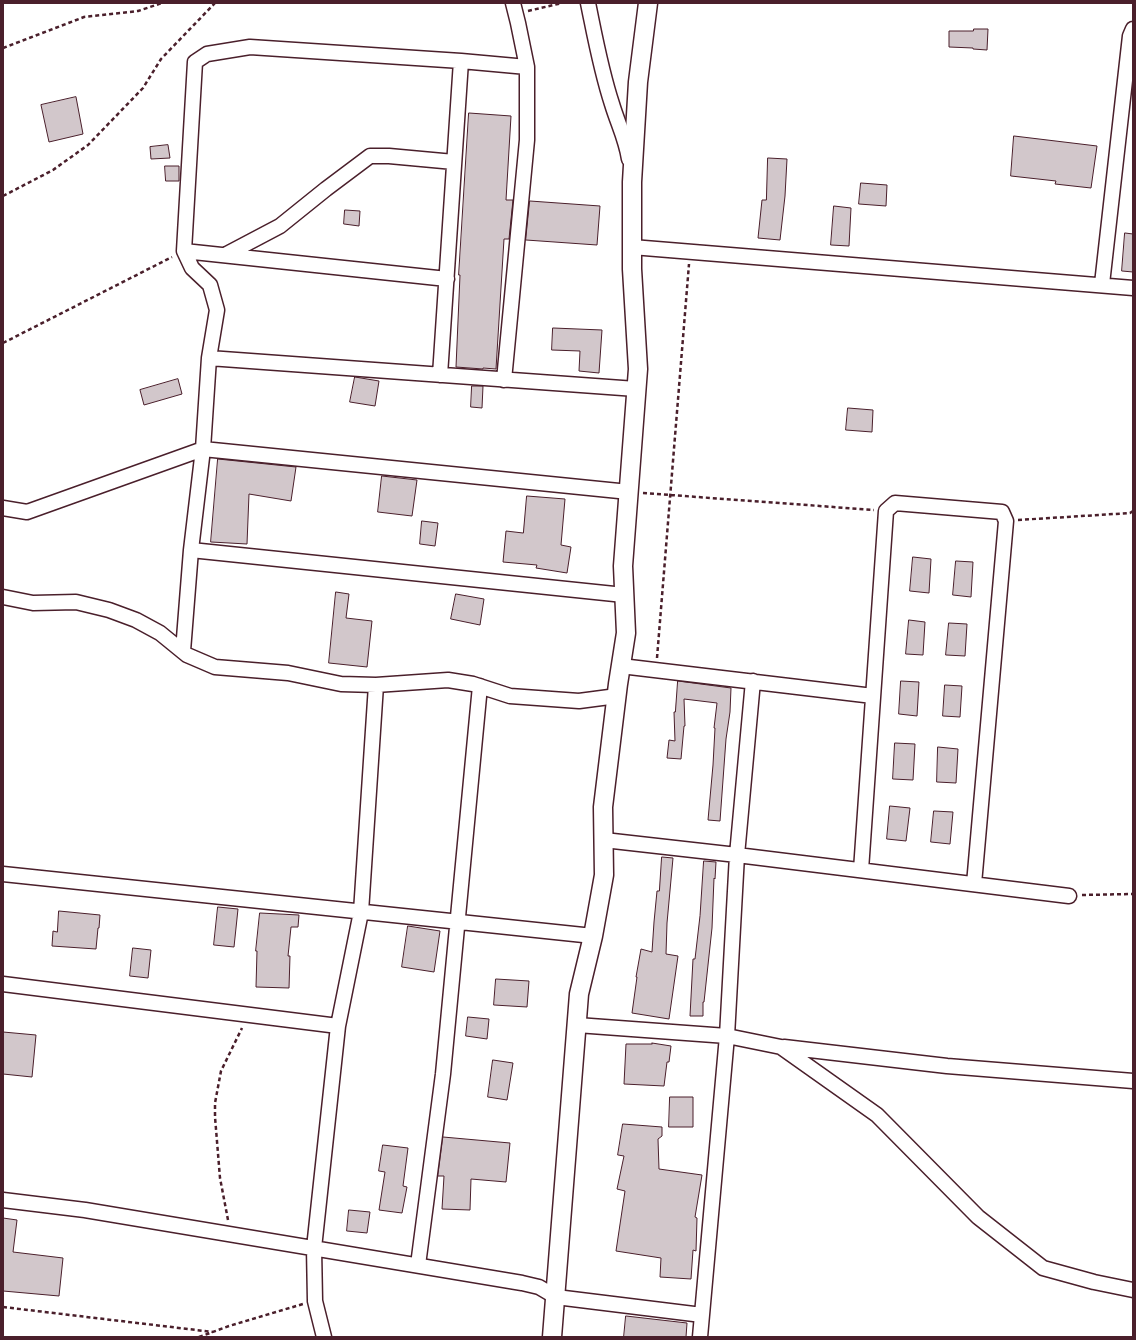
<!DOCTYPE html>
<style>
body{margin:0}
#map{position:relative;width:1136px;height:1340px;overflow:hidden;background:#fff;font-family:"Patrick Hand",sans-serif}
canvas{display:block}
.frame{position:absolute;inset:0;border:4px solid #4a1f2b;pointer-events:none}
</style>
<div id="map">
<canvas width="1136" height="1340"></canvas>
<div class="frame"></div>
</div>
<script>
const context = document.querySelector('canvas').getContext('2d');
context.lineJoin = 'round';
function paint(path, color) {
  context.fillStyle = color;
  context.fill(path, 'evenodd');
}
function stroke(path, color, width, dash) {
  context.strokeStyle = color;
  context.lineWidth = width;
  context.lineCap = dash ? 'butt' : 'round';
  context.setLineDash(dash || []);
  context.stroke(path);
}
const building = new Path2D(`
 M 974,29 L 988,29 L 987,50 L 973,49 L 973,48 L 949,47 L 949,31 L 973,31 Z
 M 76,97 L 83,134 L 49,142 L 41,105 Z
 M 469,113 L 511,116 L 506,200 L 513,200 L 509,239 L 504,239 L 496,369 L 483,368 L 483,369 L 456,367 L 460,275 L 459,275 Z
 M 1014,136 L 1097,146 L 1091,188 L 1055,184 L 1056,181 L 1011,176 Z
 M 168,145 L 170,158 L 151,159 L 150,147 Z
 M 768,158 L 787,159 L 785,196 L 780,240 L 758,238 L 762,200 L 766,200 Z
 M 165,166 L 179,166 L 179,181 L 166,181 Z
 M 861,183 L 887,185 L 886,206 L 859,204 Z
 M 530,201 L 600,206 L 597,245 L 526,240 Z
 M 834,206 L 851,208 L 849,246 L 831,245 Z
 M 345,210 L 360,211 L 359,226 L 344,224 Z
 M 1125,233 L 1133,234 L 1133,272 L 1122,271 Z
 M 553,328 L 602,330 L 599,373 L 579,371 L 580,351 L 552,350 Z
 M 355,377 L 379,381 L 375,406 L 350,402 Z
 M 178,379 L 182,394 L 144,405 L 140,390 Z
 M 472,386 L 483,386 L 482,408 L 471,407 Z
 M 848,408 L 873,410 L 872,432 L 846,430 Z
 M 218,459 L 296,467 L 291,501 L 249,494 L 247,544 L 211,542 Z
 M 382,476 L 417,480 L 412,516 L 378,512 Z
 M 527,496 L 565,499 L 561,545 L 571,547 L 567,573 L 536,568 L 537,565 L 503,562 L 506,531 L 523,533 Z
 M 422,521 L 438,523 L 435,546 L 420,544 Z
 M 913,557 L 931,559 L 929,593 L 910,591 Z
 M 956,561 L 973,562 L 971,597 L 953,595 Z
 M 336,592 L 349,594 L 346,618 L 372,621 L 367,667 L 329,663 Z
 M 456,594 L 484,599 L 480,625 L 451,619 Z
 M 909,620 L 925,622 L 923,655 L 906,654 Z
 M 949,623 L 967,624 L 965,656 L 946,655 Z
 M 678,681 L 731,688 L 730,712 L 726,739 L 720,821 L 708,820 L 713,765 L 715,728 L 714,728 L 717,703 L 684,699 L 685,726 L 684,726 L 681,759 L 667,758 L 669,740 L 675,741 L 674,712 L 675,712 Z
 M 901,681 L 919,682 L 917,716 L 899,714 Z
 M 945,685 L 962,686 L 960,717 L 943,716 Z
 M 895,743 L 915,744 L 913,780 L 893,779 Z
 M 938,747 L 958,749 L 956,783 L 937,782 Z
 M 890,806 L 910,808 L 906,841 L 887,839 Z
 M 934,811 L 953,812 L 950,844 L 931,842 Z
 M 662,857 L 673,858 L 667,923 L 666,954 L 678,956 L 669,1019 L 632,1013 L 637,977 L 636,977 L 641,949 L 652,952 L 654,922 L 657,891 L 659,891 Z
 M 704,861 L 716,862 L 715,879 L 714,878 L 712,928 L 704,1002 L 703,1002 L 703,1016 L 690,1016 L 693,959 L 695,959 L 700,916 Z
 M 218,907 L 238,909 L 234,947 L 214,945 Z
 M 59,911 L 100,915 L 99,928 L 98,928 L 96,949 L 52,946 L 53,931 L 57,932 Z
 M 260,913 L 299,915 L 298,927 L 291,927 L 288,956 L 290,956 L 289,988 L 256,987 L 257,951 L 256,951 Z
 M 408,926 L 440,931 L 434,972 L 402,967 Z
 M 133,948 L 151,950 L 148,978 L 130,976 Z
 M 496,979 L 529,981 L 527,1007 L 494,1005 Z
 M 468,1017 L 489,1019 L 487,1039 L 466,1036 Z
 M 3,1032 L 36,1035 L 32,1077 L 3,1074 Z
 M 652,1043 L 671,1046 L 669,1062 L 667,1062 L 664,1086 L 624,1084 L 626,1044 L 652,1044 Z
 M 493,1060 L 513,1063 L 507,1100 L 488,1097 Z
 M 670,1097 L 693,1097 L 693,1127 L 669,1127 Z
 M 623,1124 L 662,1127 L 662,1136 L 658,1139 L 659,1169 L 702,1175 L 695,1217 L 697,1218 L 696,1251 L 693,1250 L 691,1279 L 660,1277 L 661,1258 L 616,1251 L 625,1191 L 617,1189 L 624,1156 L 618,1155 Z
 M 443,1137 L 510,1143 L 506,1182 L 471,1179 L 470,1210 L 442,1209 L 444,1176 L 438,1176 Z
 M 383,1145 L 408,1148 L 403,1186 L 407,1187 L 402,1213 L 379,1210 L 385,1172 L 379,1171 Z
 M 349,1210 L 370,1212 L 367,1233 L 347,1231 Z
 M 3,1218 L 17,1220 L 13,1252 L 63,1258 L 59,1296 L 3,1291 Z
 M 626,1316 L 687,1323 L 686,1337 L 624,1337 Z`);
paint(building, '#d2c7cb');
stroke(building, '#4a1f2b', 1);
const minor = new Path2D(`
 M 588,3 C 595,37 601,71 612,104 C 618,124 626,139 629,159
 M 632,247 L 1133,288
 M 184,251 L 447,279
 M 225,255 L 280,226 L 326,189 L 370,156 L 389,156 L 454,162
 M 1102,284 L 1130,36 L 1133,29
 M 209,358 L 636,389
 M 440,375 L 461,61
 M 504,380 L 527,140 L 527,67 L 518,23 L 513,3
 M 3,508 L 27,512 L 203,449 L 629,492
 M 191,550 L 624,595
 M 3,597 L 33,603 L 76,602 L 109,610 L 136,620 L 160,633 L 187,655 L 215,667 L 288,673 L 341,684 L 376,685 L 448,680 L 473,684 L 510,696 L 579,701 L 617,696
 M 183,651 L 191,550 L 203,449 L 209,358 L 217,310 L 210,285 L 192,268 L 184,251 L 195,62 L 207,54 L 250,47 L 461,61 L 527,67
 M 621,666 L 873,696
 M 604,840 L 737,855 L 1069,896
 M 861,870 L 886,511 L 895,503 L 1002,512 L 1006,521 L 974,884
 M 3,874 L 593,936
 M 3,984 L 338,1026
 M 577,1025 L 727,1036 L 781,1047 L 877,1115 L 978,1217 L 1043,1268 L 1094,1282 L 1133,1290
 M 784,1047 L 947,1066 L 1133,1081
 M 3,1200 L 85,1210 L 522,1283 L 539,1287 L 556,1297 L 702,1315
 M 418,1265 L 443,1074 L 480,686
 M 324,1337 L 315,1301 L 314,1248 L 338,1026 L 361,912 L 376,685
 M 700,1337 L 727,1036 L 737,855 L 753,681`);
const major = new Path2D(`
 M 552,1337 L 579,994 L 593,936 L 604,875 L 603,807 L 618,684 L 626,633 L 623,566 L 638,369 L 632,269 L 632,182 L 638,82 L 648,3`);
stroke(minor, '#4a1f2b', 17);
stroke(major, '#4a1f2b', 21);
stroke(new Path2D(`
 M 528,11 L 562,3
 M 3,48 L 84,17 L 138,11 L 162,3
 M 3,196 L 53,170 L 88,145 L 143,88 L 161,59 L 215,3
 M 3,343 L 172,257
 M 643,493 L 874,510
 M 1018,520 L 1130,513 L 1133,511
 M 657,658 L 689,264
 M 1082,895 L 1133,894
 M 228,1220 L 220,1178 L 215,1117 L 215,1103 L 221,1071 L 242,1028
 M 3,1307 L 213,1332
 M 199,1337 L 229,1326 L 303,1304`), '#4a1f2b', 2.5, [4, 3]);
stroke(minor, '#fff', 14);
stroke(major, '#fff', 18);
</script>
